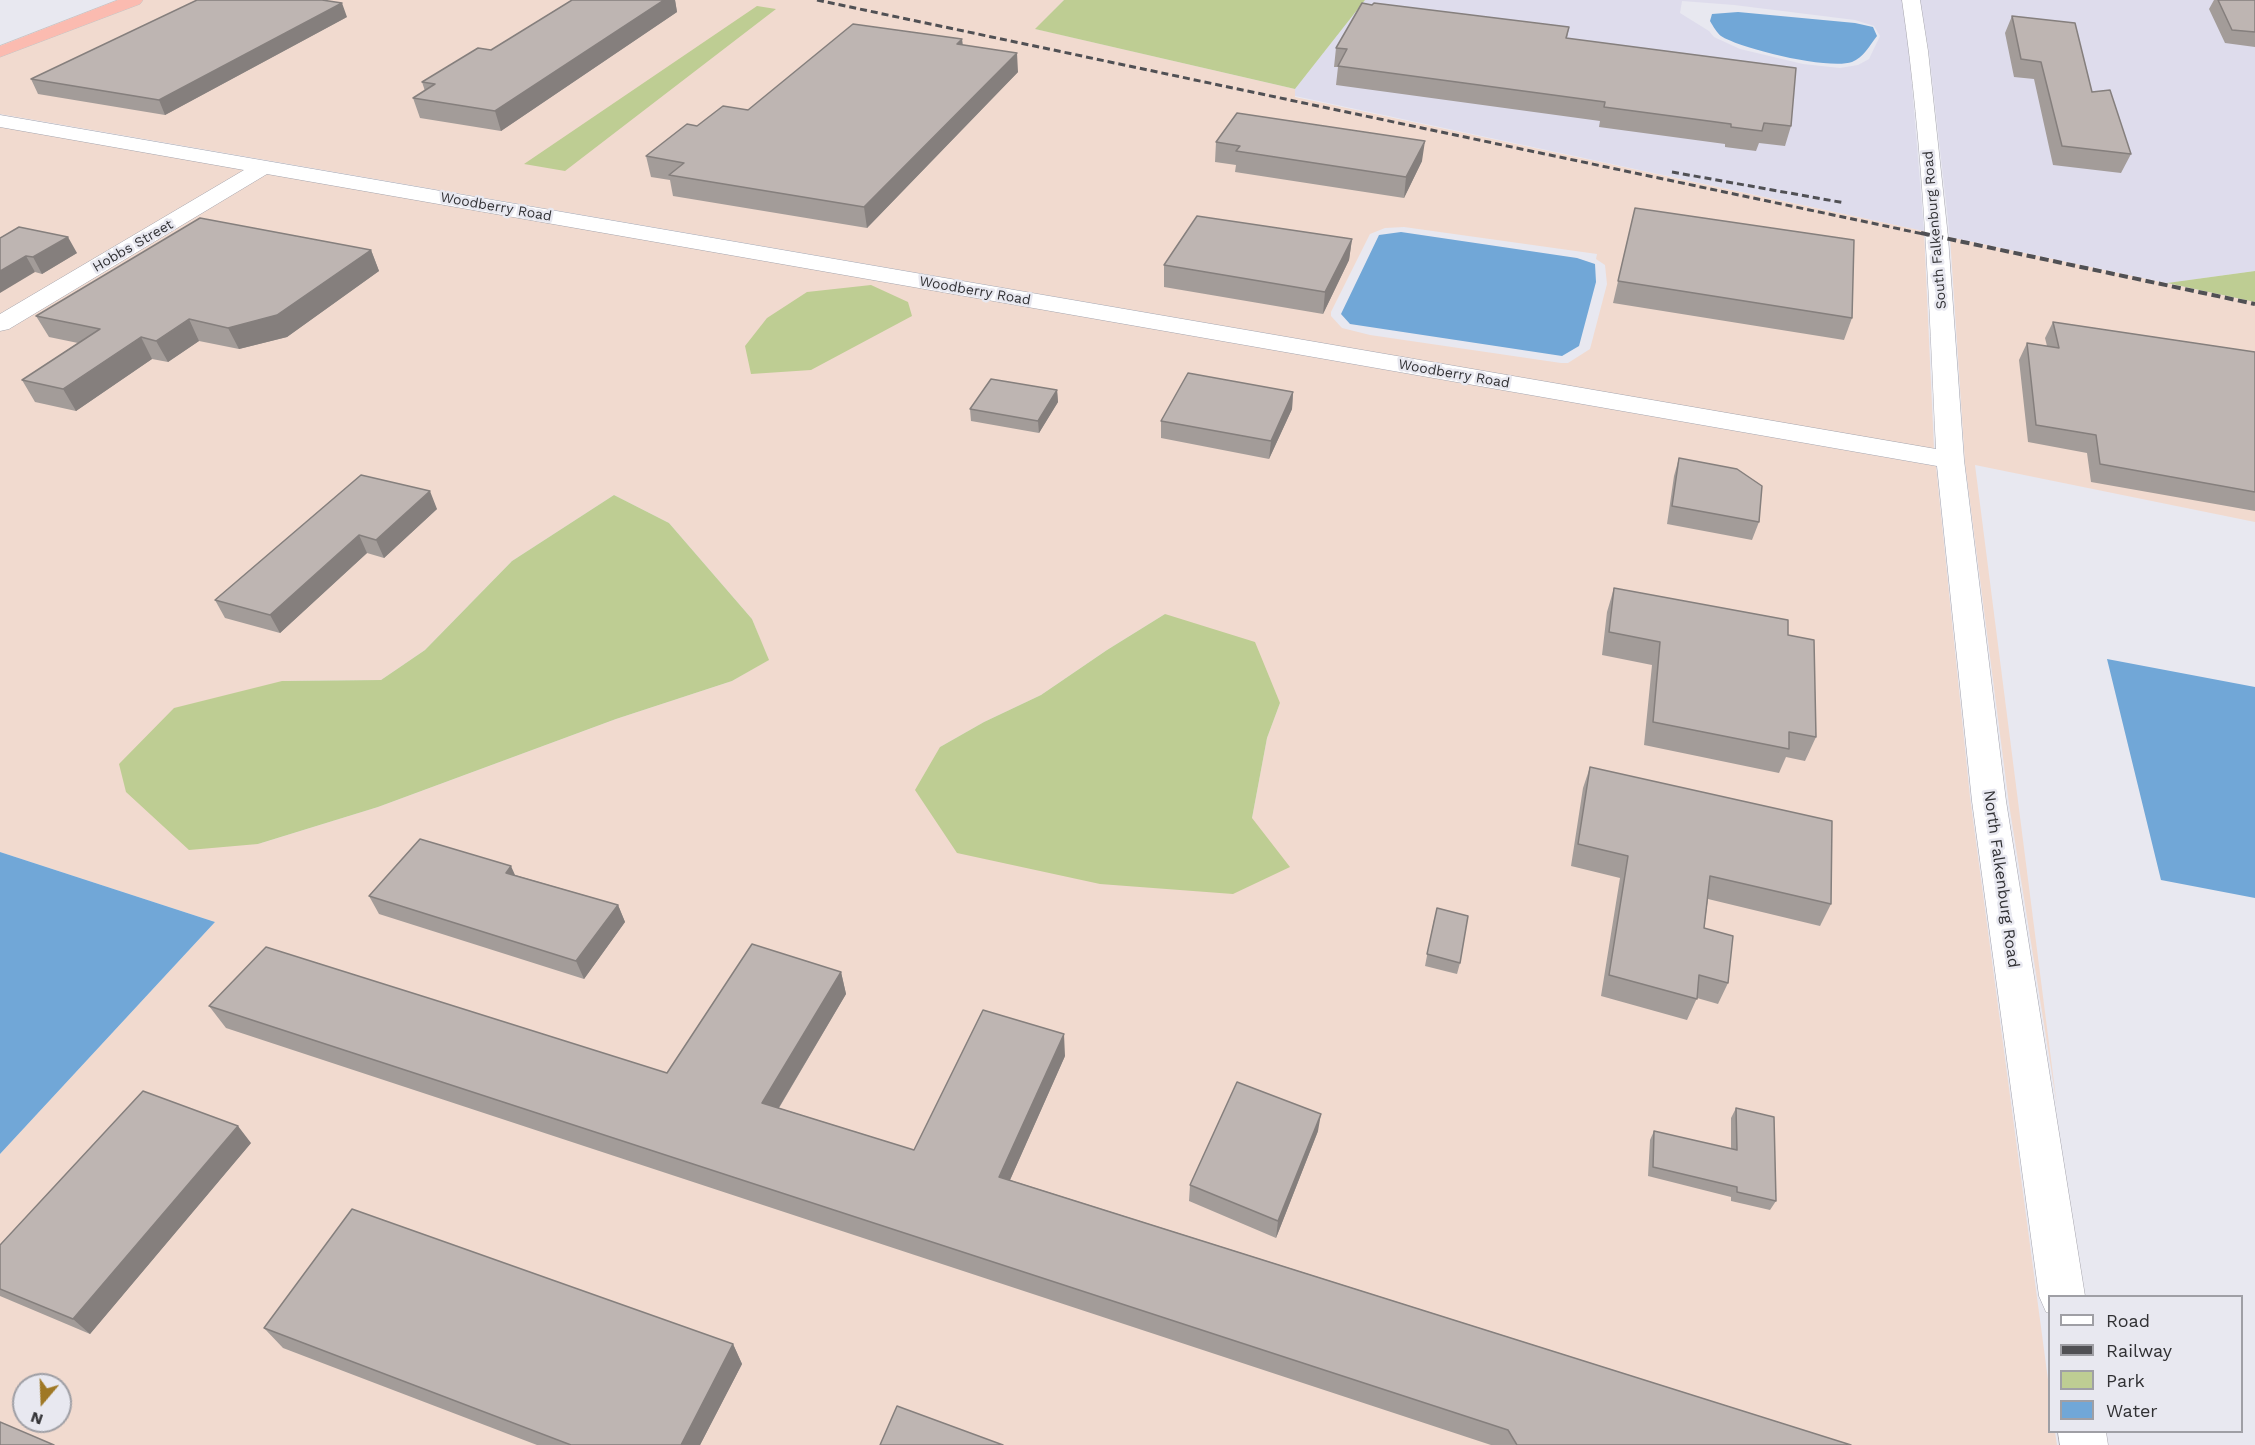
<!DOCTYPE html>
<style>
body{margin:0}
#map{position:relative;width:2255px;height:1445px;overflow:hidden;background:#e8e8f0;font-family:"Work Sans",sans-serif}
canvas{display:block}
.legend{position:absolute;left:2048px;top:1295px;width:195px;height:138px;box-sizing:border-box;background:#e8e8f0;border:2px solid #9f9fa5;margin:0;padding:8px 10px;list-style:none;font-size:18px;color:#313134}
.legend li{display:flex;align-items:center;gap:12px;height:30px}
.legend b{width:30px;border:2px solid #9f9fa5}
.north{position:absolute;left:12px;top:1373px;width:60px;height:60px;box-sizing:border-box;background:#e8e8f0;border:2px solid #9f9fa5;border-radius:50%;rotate:199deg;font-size:16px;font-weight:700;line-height:24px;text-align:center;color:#313134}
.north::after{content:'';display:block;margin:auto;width:21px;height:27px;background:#9f7825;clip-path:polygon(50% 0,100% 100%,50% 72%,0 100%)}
</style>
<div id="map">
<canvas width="2255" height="1445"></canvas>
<ul class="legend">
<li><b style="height:8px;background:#fff"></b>Road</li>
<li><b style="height:8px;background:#505054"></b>Railway</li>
<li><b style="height:16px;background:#becd93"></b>Park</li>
<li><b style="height:16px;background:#71a7d7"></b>Water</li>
</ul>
<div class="north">N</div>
</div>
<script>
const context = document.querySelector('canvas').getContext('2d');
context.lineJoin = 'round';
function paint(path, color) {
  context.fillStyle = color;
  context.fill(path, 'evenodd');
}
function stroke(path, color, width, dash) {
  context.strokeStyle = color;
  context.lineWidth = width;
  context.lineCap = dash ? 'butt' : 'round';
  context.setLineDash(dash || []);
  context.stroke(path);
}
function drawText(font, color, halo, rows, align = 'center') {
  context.font = font + ' "Work Sans",sans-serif';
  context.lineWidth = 5;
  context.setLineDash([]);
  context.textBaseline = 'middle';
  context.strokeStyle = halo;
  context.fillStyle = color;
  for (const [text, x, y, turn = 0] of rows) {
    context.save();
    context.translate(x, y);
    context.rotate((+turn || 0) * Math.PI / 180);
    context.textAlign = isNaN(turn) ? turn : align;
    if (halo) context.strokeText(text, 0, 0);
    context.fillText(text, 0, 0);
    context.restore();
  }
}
paint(new Path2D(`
 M 144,0 L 1064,0 L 1036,29 L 1295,89 L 1295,97 L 1924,231 L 1934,449 L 0,114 L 0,56 ZM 1404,227 L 1597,254 L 1596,259 L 1605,265 L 1607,284 L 1590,349 L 1568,363 L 1561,363 L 1370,335 L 1342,328 L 1331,316 L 1331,312 L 1370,234 L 1385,228 Z
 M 0,127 L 1936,466 L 1970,797 L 2049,1387 L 2050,1432 L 2055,1432 L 2057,1445 L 0,1445 L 0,1154 L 215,922 L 0,852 ZM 614,495 L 669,523 L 752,619 L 768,660 L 732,681 L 616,719 L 378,807 L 258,844 L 282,681 L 381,680 L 425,650 L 512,561 ZM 1165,614 L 1280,703 L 1267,738 L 1252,818 L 940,747 L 984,722 L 1041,695 L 1107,650 ZM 24,1385 L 60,1385 L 60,1421 L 24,1421 Z
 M 1950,237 L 2255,302 L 2255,522 L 1975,465 L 2057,1106 L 2009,804 L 1965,463 Z`), '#f1dacf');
paint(new Path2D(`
 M 1365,0 L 1902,0 L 1909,50 L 1924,231 L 1295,96 L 1295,89 ZM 1682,1 L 1734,5 L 1855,20 L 1874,26 L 1880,36 L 1869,59 L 1858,65 L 1840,68 L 1803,64 L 1740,49 L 1714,37 L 1709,31 L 1680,13 Z
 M 1920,0 L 2255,0 L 2255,271 L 2167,283 L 1950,237 L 1929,52 Z`), '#dedcec');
paint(new Path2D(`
 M 1064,0 L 1365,0 L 1295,89 L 1035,29 Z
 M 757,6 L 776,9 L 565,171 L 524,164 Z
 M 2255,271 L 2255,302 L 2167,283 Z
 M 871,285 L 908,302 L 912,316 L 811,370 L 751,374 L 745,346 L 767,318 L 807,292 Z
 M 614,495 L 669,523 L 752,619 L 769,660 L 732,681 L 616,719 L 378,807 L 258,844 L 189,850 L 126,792 L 119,764 L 174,708 L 282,681 L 381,680 L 425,650 L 512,561 Z
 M 1165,614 L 1255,642 L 1280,703 L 1267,738 L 1252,818 L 1290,867 L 1233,894 L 1100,884 L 957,853 L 915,790 L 940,747 L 984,722 L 1041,695 L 1107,650 Z`), '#becd93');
paint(new Path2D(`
 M 1738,12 L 1855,23 L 1873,27 L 1877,36 C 1870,45 1863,58 1852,62 C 1829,70 1741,49 1721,36 C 1717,33 1713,26 1710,21 L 1712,14 Z
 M 1401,232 L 1577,258 L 1595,264 L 1596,282 L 1579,346 L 1562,356 L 1350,324 L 1341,314 L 1379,235 Z
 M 2107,659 L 2255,687 L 2255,898 L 2161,880 Z
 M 0,852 L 215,922 L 0,1154 Z`), '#71a7d7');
const minor = new Path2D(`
 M 1902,0 L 1920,0 L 1928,51 L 1948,237 L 1964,460 L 2006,801 L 2085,1296 L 2050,1296 L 2050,1313 L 2046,1312 L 2039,1296 L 1972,801 L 1937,466 L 267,174 L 9,329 L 0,331 L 0,314 L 244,170 L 0,127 L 0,115 L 1936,449 C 1929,299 1924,149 1902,0 Z
 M 2058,1432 L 2106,1432 L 2108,1445 L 2060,1445 Z`);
const highway = new Path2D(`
 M 118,0 L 143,0 L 140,4 L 0,57 L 0,46 Z`);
stroke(minor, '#a6a5ad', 1);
stroke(highway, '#c5c5c6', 1);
paint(minor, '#fff');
paint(highway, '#fbbbb0');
stroke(new Path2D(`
 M 817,0 L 1928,235
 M 1672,172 L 1845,203`), '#505054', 3, [7, 4]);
stroke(new Path2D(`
 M 1921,233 L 2255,304`), '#505054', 4, [9, 4.5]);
paint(new Path2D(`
 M 572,0 L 675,0 L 677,12 L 501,131 L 420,118 L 413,98 L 425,91 L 422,82 L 491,50 Z
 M 2214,0 L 2255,0 L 2255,47 L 2225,43 L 2209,9 Z
 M 2012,16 L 2092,92 L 2131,154 L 2121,173 L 2053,165 L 2034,79 L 2014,77 L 2005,33 Z
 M 347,17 L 165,115 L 38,94 L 31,79 Z
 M 1569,27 L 1567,38 L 1791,126 L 1785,146 L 1759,143 L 1756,151 L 1725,147 L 1725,144 L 1599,127 L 1600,121 L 1336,85 L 1338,67 L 1334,67 L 1336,48 Z
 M 962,39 L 963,45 L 1018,72 L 867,228 L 673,196 L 670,180 L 651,177 L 646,156 L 697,126 Z
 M 1216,142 L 1422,161 L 1404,198 L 1235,172 L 1236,165 L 1215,162 Z
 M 1635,208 L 1852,318 L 1844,340 L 1613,303 Z
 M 0,238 L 77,253 L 42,274 L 35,272 Z
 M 1352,239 L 1349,260 L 1323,314 L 1164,287 L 1164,265 Z
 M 371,250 L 379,271 L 287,337 L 239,349 L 199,341 L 168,362 L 152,359 L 76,411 L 35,402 L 22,380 L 78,343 L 49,337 L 36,316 Z
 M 2053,322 L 2255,352 L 2255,511 L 2091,482 L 2087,453 L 2028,442 L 2019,360 L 2027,343 L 2047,346 L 2045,338 Z
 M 1057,390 L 1058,402 L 1039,433 L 971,421 L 970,409 Z
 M 1293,392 L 1292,409 L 1269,459 L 1161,438 L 1161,421 Z
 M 1679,458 L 1759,522 L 1752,540 L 1667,524 L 1674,476 Z
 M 361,475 L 437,509 L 384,558 L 367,553 L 280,633 L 225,618 L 215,600 Z
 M 1614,588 L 1788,635 L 1816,737 L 1805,761 L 1786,757 L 1779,773 L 1644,745 L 1652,665 L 1602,655 L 1607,612 Z
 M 1590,767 L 1831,904 L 1820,926 L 1708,899 L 1704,928 L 1728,983 L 1718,1004 L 1697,998 L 1687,1020 L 1601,996 L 1620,878 L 1571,866 L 1583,788 Z
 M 515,875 L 618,905 L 625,922 L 584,979 L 379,914 L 369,896 Z
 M 1434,920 L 1460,963 L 1457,974 L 1425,966 Z
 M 841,972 L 846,994 L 779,1108 L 914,1150 L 1065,1056 L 1010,1180 L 1851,1445 L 1491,1445 L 226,1028 L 209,1006 L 667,1073 Z
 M 1736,1108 L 1776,1201 L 1770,1210 L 1731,1201 L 1731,1197 L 1648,1176 L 1650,1140 L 1654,1131 L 1731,1149 L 1731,1118 Z
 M 1318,1131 L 1276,1238 L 1189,1201 L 1190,1185 Z
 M 251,1143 L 90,1334 L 0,1296 L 0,1245 Z
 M 264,1328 L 733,1344 L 742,1364 L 700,1445 L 537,1445 L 283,1348 Z`), '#a39c99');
paint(new Path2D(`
 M 664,0 L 675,0 L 677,12 L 501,131 L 495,111 Z
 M 342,3 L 347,17 L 165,115 L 159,100 Z
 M 962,39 L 963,58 L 957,44 Z
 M 1017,53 L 1018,72 L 867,228 L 864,207 Z
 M 1425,141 L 1422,161 L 1404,198 L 1406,177 Z
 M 68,237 L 77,253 L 42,274 L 33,257 Z
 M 1352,239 L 1349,260 L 1323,314 L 1325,292 Z
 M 371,250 L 379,271 L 287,337 L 239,349 L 228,328 Z
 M 26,256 L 35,272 L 0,293 L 0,271 Z
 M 189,319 L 199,341 L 168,362 L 156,341 Z
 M 141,337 L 152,359 L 76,411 L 63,389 Z
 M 1057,390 L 1058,402 L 1039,433 L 1038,421 Z
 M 1293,392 L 1292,409 L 1269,459 L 1271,441 Z
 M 430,491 L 437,509 L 384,558 L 376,540 Z
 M 359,535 L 367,553 L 280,633 L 270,615 Z
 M 511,866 L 519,884 L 506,873 Z
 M 618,905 L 625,922 L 584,979 L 576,961 Z
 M 841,972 L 846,994 L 769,1124 L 762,1103 Z
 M 1064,1034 L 1065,1056 L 1002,1198 L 999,1177 Z
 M 1321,1114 L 1318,1131 L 1276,1238 L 1278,1221 Z
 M 238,1126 L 251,1143 L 90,1334 L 73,1319 Z
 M 733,1344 L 742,1364 L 700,1445 L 681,1445 Z`), '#857f7d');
const building = new Path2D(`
 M 197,0 L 322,0 L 342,3 L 159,100 L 31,79 Z
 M 572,0 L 664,0 L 495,111 L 413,98 L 435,84 L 422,82 L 478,48 L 491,50 Z
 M 2218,0 L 2255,0 L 2255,32 L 2232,30 Z
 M 1362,3 L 1372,5 L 1374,3 L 1569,27 L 1566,38 L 1796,68 L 1791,126 L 1764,123 L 1762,131 L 1731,127 L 1731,124 L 1604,107 L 1605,102 L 1338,66 L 1347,49 L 1336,48 Z
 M 2012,16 L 2075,23 L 2092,92 L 2110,90 L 2131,154 L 2062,146 L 2041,62 L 2021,59 Z
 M 853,24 L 962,39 L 957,44 L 1017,53 L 864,207 L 669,175 L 684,163 L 646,156 L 687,124 L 697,126 L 723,106 L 748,110 Z
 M 1237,113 L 1425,141 L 1406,177 L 1236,151 L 1240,146 L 1216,142 Z
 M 1635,208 L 1854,240 L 1852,318 L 1618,281 Z
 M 1197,216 L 1352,239 L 1325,292 L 1164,265 Z
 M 200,218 L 371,250 L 277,315 L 228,328 L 189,319 L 156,341 L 141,337 L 63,389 L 22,380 L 100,329 L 36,316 Z
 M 19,227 L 68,237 L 33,257 L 26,256 L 0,271 L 0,238 Z
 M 2053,322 L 2255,352 L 2255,492 L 2100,464 L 2096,435 L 2036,425 L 2027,343 L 2059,348 Z
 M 1188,373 L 1293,392 L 1271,441 L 1161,421 Z
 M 991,379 L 1057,390 L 1038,421 L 970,409 Z
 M 1679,458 L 1737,469 L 1762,486 L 1759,522 L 1672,506 Z
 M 361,475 L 430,491 L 376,540 L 359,535 L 270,615 L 215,600 Z
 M 1614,588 L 1788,620 L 1788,635 L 1814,640 L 1816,737 L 1789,732 L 1789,749 L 1653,722 L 1660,642 L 1609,632 Z
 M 1590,767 L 1832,821 L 1831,904 L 1710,876 L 1704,928 L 1733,936 L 1728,983 L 1699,975 L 1697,999 L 1609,975 L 1628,856 L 1578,844 Z
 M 420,839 L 511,866 L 506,873 L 618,905 L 576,961 L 369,896 Z
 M 1437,908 L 1468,916 L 1460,963 L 1427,954 Z
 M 752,944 L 841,972 L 762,1103 L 914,1150 L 983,1010 L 1064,1034 L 999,1177 L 1851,1445 L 1517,1445 L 1508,1430 L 209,1006 L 266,947 L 667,1073 Z
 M 1237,1082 L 1321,1114 L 1278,1221 L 1190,1185 Z
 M 143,1091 L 238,1126 L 73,1319 L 0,1289 L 0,1245 Z
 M 1736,1108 L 1774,1117 L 1776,1201 L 1737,1192 L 1737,1187 L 1653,1167 L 1654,1131 L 1737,1150 Z
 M 352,1209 L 733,1344 L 681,1445 L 571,1445 L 264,1328 Z
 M 897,1406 L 1003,1445 L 880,1445 Z
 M 0,1422 L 54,1445 L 0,1445 Z`);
paint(building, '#beb5b2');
stroke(building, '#857f7d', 1.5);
drawText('14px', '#313134', '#e8e8f0', [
 ["Woodberry Road",496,207,10],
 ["South Falkenburg Road",1935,230,-95],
 ["Hobbs Street",133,246,-30],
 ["Woodberry Road",975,291,10],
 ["Woodberry Road",1454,374,10]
]);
drawText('16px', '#313134', '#e8e8f0', [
 ["North Falkenburg Road",2001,879,82]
]);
</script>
